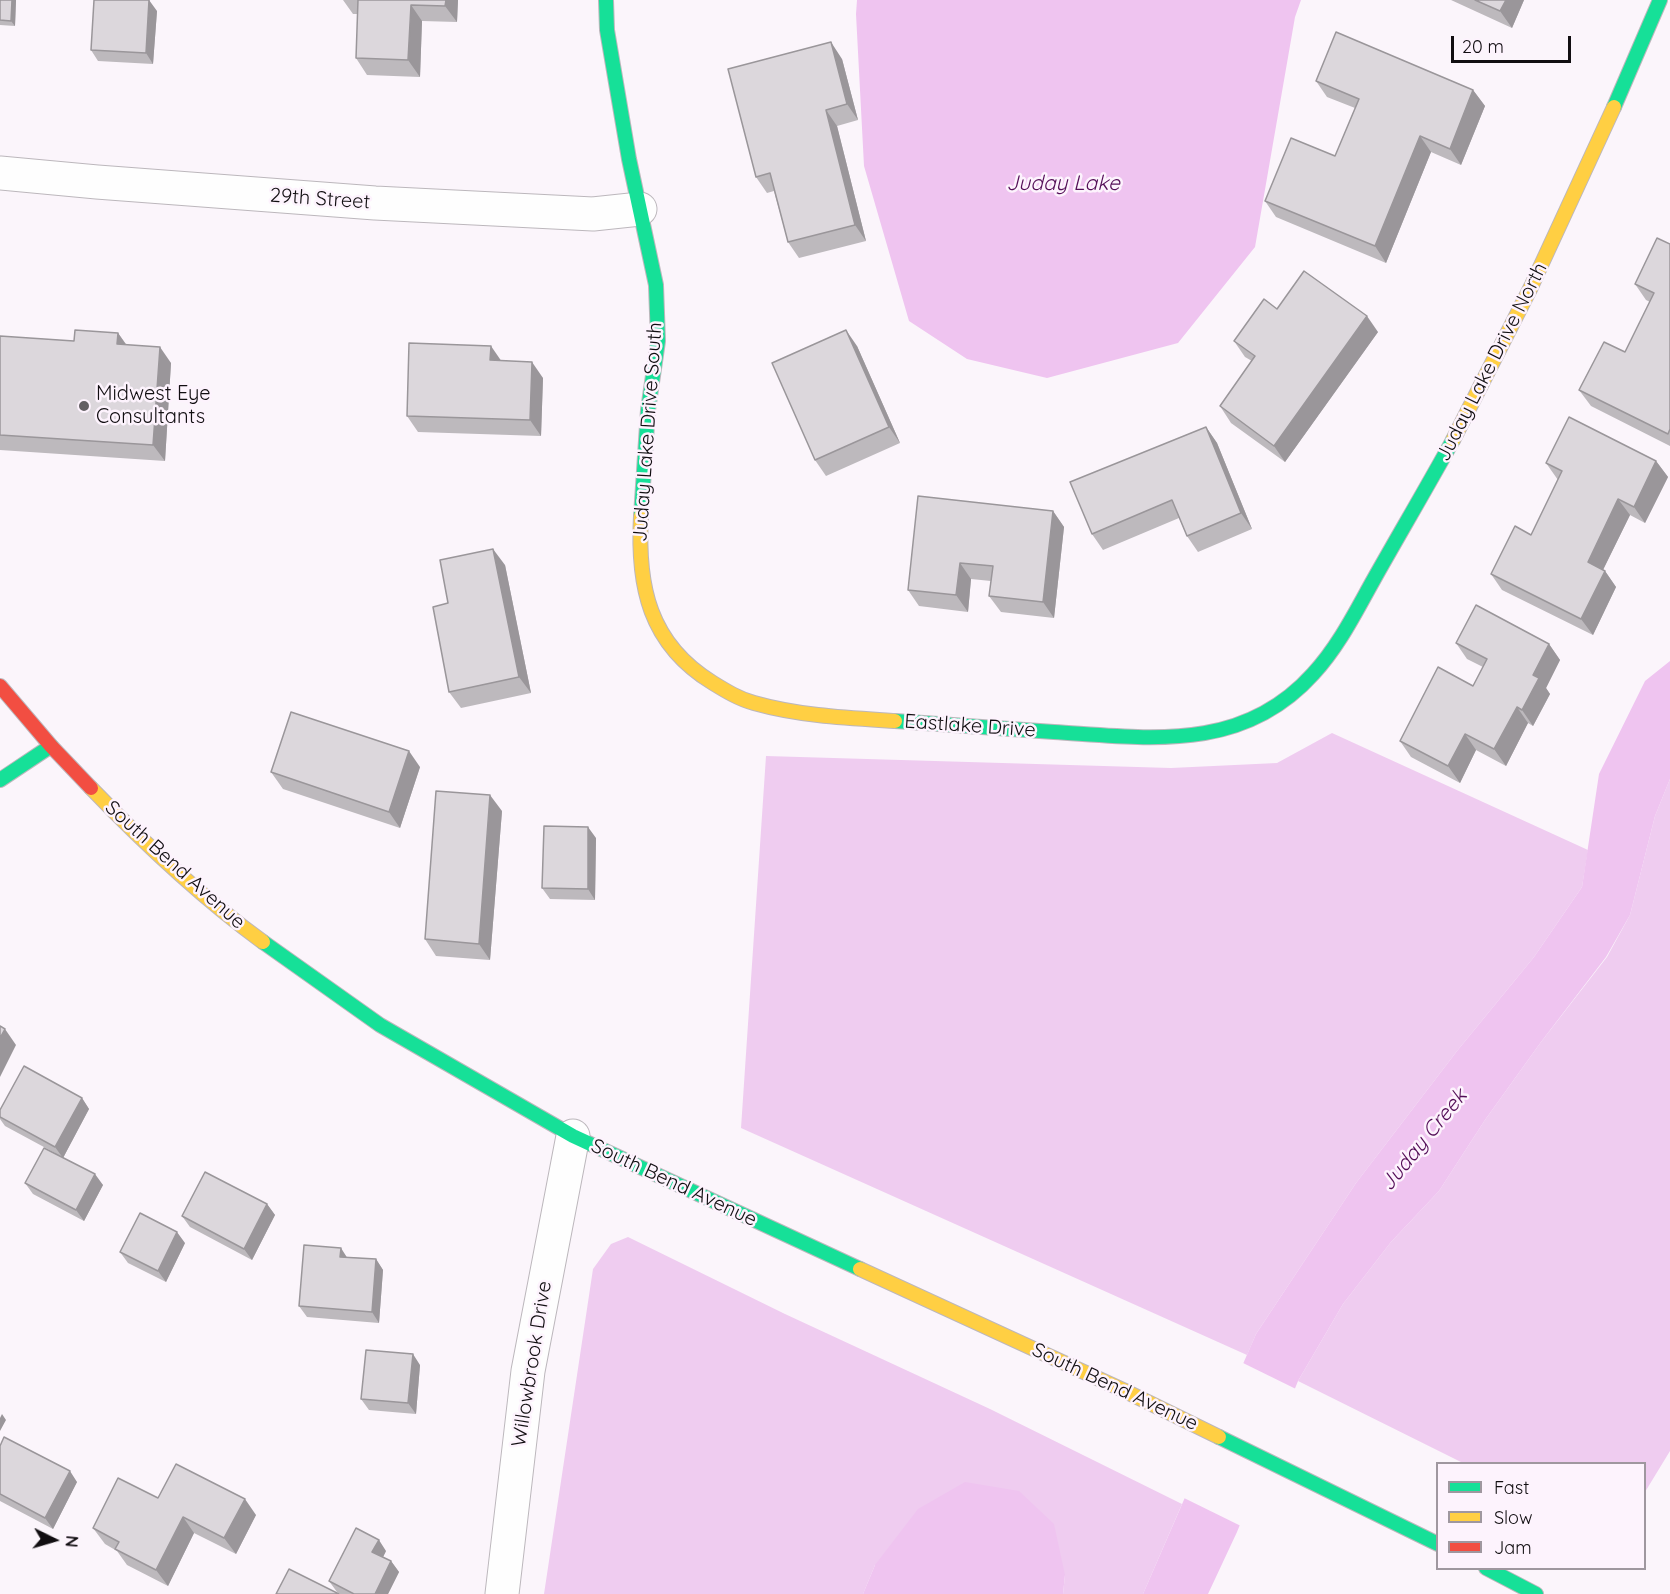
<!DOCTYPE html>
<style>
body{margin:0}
#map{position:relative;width:1670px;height:1594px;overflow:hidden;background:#fbf5fb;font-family:Quicksand,sans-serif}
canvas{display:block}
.legend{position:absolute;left:1436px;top:1462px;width:210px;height:108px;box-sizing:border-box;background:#fdf3fd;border:2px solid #9f979f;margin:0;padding:8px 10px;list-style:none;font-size:18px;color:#110e11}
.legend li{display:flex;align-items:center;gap:12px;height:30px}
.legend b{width:30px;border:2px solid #9f979f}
.north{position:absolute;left:24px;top:1510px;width:60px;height:60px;-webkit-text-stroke:4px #fdf3fd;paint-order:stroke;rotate:95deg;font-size:16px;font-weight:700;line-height:24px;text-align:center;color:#110e11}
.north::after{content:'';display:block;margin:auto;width:21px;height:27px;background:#110e11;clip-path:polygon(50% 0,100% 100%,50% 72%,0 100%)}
.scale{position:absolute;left:1451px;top:36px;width:120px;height:27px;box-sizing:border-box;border:3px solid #110e11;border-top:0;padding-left:8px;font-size:18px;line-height:21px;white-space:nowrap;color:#110e11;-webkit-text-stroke:4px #fdf3fd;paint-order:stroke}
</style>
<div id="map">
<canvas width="1670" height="1594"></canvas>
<ul class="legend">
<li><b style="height:8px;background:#16e098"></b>Fast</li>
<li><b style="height:8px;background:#ffcf43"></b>Slow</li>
<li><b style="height:8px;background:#f24e42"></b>Jam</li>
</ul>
<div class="north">N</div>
<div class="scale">20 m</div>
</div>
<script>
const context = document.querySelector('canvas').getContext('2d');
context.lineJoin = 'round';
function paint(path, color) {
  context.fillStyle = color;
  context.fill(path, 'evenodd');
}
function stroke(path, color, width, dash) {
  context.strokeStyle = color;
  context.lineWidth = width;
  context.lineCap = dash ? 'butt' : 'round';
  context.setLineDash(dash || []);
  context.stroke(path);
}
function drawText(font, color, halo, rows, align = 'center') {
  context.font = font + ' Quicksand,sans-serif';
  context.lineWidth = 5;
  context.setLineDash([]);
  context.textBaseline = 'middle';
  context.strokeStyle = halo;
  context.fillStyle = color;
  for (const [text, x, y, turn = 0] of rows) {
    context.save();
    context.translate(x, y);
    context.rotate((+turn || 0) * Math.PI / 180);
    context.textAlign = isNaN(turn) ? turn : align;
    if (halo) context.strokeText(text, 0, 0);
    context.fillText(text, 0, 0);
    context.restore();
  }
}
paint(new Path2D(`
 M 1332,733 L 1588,850 L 1582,887 L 1534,957 L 1457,1051 L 1356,1183 L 1256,1334 L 1247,1355 L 741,1128 L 766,756 L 1171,768 L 1277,763 Z
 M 1670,779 L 1670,1451 L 1645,1492 L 1644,1464 L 1463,1463 L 1298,1381 L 1343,1304 L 1391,1242 L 1439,1191 L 1485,1120 L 1541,1042 L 1607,957 L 1630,915 L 1655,816 Z
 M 628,1237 L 785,1314 L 990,1409 L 1182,1504 L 1143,1594 L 1063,1594 L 1065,1575 L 875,1565 L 863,1594 L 544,1594 L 593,1269 L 611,1244 Z`), '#efccf0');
paint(new Path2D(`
 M 857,0 L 1301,0 L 1295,17 L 1255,247 L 1178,343 L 1047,378 L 967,359 L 909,321 L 864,166 L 856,14 Z
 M 1670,661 L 1670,779 L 1655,816 L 1630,915 L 1606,957 L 1541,1042 L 1485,1120 L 1439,1191 L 1391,1242 L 1343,1304 L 1298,1381 L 1237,1532 L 1208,1594 L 1143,1594 L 1256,1334 L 1356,1183 L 1457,1051 L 1534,957 L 1582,887 L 1599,774 L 1645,681 Z
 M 965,1482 L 1019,1491 L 1054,1524 L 1065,1575 L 1063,1594 L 863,1594 L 875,1565 L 918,1509 Z`), '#efc4f0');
paint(new Path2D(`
 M 1241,1362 L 1298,1390 L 1243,1527 L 1182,1497 Z`), '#fbf5fb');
const street = new Path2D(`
 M 0,173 L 97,182 L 375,203 L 593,214 L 640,209
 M 502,1594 L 528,1371 L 573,1136`);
const fast = new Path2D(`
 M 606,0 L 607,30 L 629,159 L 656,285 L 658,341 L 648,410 L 641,516
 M 1614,107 L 1660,0
 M 895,721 C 948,725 1001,728 1054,732 C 1149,738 1242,753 1313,674 C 1339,646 1356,611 1374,579 C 1400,533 1427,487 1453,440
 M 0,780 L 51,746
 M 263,942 L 380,1025 L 573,1136 L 860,1269
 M 1219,1437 L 1438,1544
 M 1486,1568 L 1536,1594`);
const slow = new Path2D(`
 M 1453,440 L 1531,287 L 1614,107
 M 641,516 C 637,586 649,644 713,683 C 726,691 739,699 754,703 C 800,716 848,718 895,721
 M 91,788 C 144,843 201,897 263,942
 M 860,1269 L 1123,1390 L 1219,1437`);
const jam = new Path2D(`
 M 0,686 L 51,746 L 91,788`);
stroke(street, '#bcb7bc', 35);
stroke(fast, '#bcb7bc', 16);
stroke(slow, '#bcb7bc', 16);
stroke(jam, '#bcb7bc', 16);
stroke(street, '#fefefe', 33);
stroke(fast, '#16e098', 14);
stroke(slow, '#ffcf43', 14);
stroke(jam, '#f24e42', 14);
paint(new Path2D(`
 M 0,0 L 16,0 L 15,26 L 0,25 Z
 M 343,0 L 458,0 L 457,22 L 422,21 L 420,77 L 367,75 L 356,58 L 358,14 L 353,14 Z
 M 1451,0 L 1524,0 L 1512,28 Z
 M 157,11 L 153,64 L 98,61 L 91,50 Z
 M 842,59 L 858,120 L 837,126 L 866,241 L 799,258 L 788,242 L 774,191 L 767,193 L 756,177 Z
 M 1316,81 L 1473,90 L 1485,106 L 1461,165 L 1431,152 L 1386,263 L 1276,217 L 1265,201 L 1335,156 L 1355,108 L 1327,97 Z
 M 1670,244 L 1670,446 L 1591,406 L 1579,390 L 1625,352 L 1650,302 L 1646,300 L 1635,284 Z
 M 1277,309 L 1378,332 L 1285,462 L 1231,423 L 1220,406 L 1252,361 L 1245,357 L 1234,341 Z
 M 118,333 L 126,344 L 171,363 L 165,461 L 0,450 L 0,336 L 74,341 Z
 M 857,346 L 900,443 L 826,476 L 815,460 Z
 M 501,361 L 543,378 L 541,436 L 418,432 L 407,416 Z
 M 1206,427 L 1217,443 L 1252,529 L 1198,552 L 1187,536 L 1179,518 L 1103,550 L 1092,534 Z
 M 1656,461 L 1668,477 L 1645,523 L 1630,515 L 1603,570 L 1605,571 L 1616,587 L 1593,635 L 1502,590 L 1491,574 L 1531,535 L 1558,480 L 1546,463 Z
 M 1053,511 L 1064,527 L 1054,618 L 1001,612 L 989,596 L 991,581 L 971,579 L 968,612 L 919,606 L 908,590 Z
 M 505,565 L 531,693 L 461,708 L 449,692 L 448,603 Z
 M 1456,643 L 1549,644 L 1560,660 L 1546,688 L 1550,694 L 1533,726 L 1528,723 L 1506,766 L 1476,750 L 1460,783 L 1411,757 L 1400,741 L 1473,686 L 1483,667 L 1467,659 Z
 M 420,767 L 400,828 L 283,789 L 271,772 Z
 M 502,811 L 490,960 L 436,956 L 425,939 Z
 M 596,838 L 595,900 L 550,899 L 542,888 Z
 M 82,1098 L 89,1109 L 63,1158 L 103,1185 L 84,1221 L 33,1194 L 25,1183 L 55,1153 L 5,1126 L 0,1119 L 0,1110 Z
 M 267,1204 L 275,1215 L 252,1260 L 190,1227 L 182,1216 Z
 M 185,1243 L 166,1282 L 128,1263 L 120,1252 Z
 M 347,1257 L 376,1259 L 383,1270 L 379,1323 L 307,1317 L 299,1306 Z
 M 420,1365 L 416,1414 L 369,1410 L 361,1399 Z
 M 0,1446 L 77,1482 L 53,1529 L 0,1501 Z
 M 158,1498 L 256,1515 L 236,1554 L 194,1533 L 168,1586 L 127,1565 L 117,1551 L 105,1544 L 93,1528 Z
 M 386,1551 L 383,1557 L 391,1561 L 399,1572 L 388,1594 L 340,1594 L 337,1592 L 329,1581 Z`), '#bdb9bd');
paint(new Path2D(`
 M 12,0 L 16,0 L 15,26 L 11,21 Z
 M 149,0 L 157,11 L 153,64 L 146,53 Z
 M 446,0 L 458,0 L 457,22 L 445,6 Z
 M 1506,0 L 1524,0 L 1512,28 L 1500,11 Z
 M 411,5 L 422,21 L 420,77 L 408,60 Z
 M 831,42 L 842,59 L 858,120 L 847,104 Z
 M 1473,90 L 1485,106 L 1461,165 L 1450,149 Z
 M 826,110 L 837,126 L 866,241 L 855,225 Z
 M 1420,136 L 1431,152 L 1386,263 L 1375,246 Z
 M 1367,316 L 1378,332 L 1285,462 L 1274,446 Z
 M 846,330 L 857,346 L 900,443 L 889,427 Z
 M 118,333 L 129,349 L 117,344 Z
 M 491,346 L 502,362 L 490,360 Z
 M 160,347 L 171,363 L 165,461 L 153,445 Z
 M 532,362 L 543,378 L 541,436 L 530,420 Z
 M 1206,427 L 1217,443 L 1252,529 L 1241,513 Z
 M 1656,461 L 1668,477 L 1645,523 L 1634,507 Z
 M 1618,499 L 1630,515 L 1599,578 L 1588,562 Z
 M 1053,511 L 1064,527 L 1054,618 L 1043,602 Z
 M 493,549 L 505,565 L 531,693 L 519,677 Z
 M 960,563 L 971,579 L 968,612 L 956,595 Z
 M 1605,571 L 1616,587 L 1593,635 L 1581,619 Z
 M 1549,644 L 1560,660 L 1546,688 L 1550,694 L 1533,726 L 1522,710 L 1533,675 Z
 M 1517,707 L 1528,723 L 1506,766 L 1494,749 Z
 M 1465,734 L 1476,750 L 1460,783 L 1448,766 Z
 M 409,751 L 420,767 L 400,828 L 389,812 Z
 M 490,795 L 502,811 L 490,960 L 479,944 Z
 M 588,827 L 596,838 L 595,900 L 588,889 Z
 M 5,1029 L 16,1045 L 0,1077 L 0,1038 Z
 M 82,1098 L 89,1109 L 63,1158 L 55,1147 Z
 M 95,1174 L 103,1185 L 84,1221 L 76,1210 Z
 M 267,1204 L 275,1215 L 252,1260 L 244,1249 Z
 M 177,1232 L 185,1243 L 166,1282 L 158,1271 Z
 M 341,1248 L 348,1259 L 340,1257 Z
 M 376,1259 L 383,1270 L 379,1323 L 372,1312 Z
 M 413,1354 L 420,1365 L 416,1414 L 408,1403 Z
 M 2,1414 L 6,1420 L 0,1431 L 0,1418 Z
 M 70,1471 L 77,1482 L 53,1529 L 45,1518 Z
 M 245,1499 L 256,1515 L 236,1554 L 224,1538 Z
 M 183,1517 L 194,1533 L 168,1586 L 156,1570 Z
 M 379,1540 L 386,1551 L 380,1563 L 372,1552 Z
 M 391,1561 L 399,1572 L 388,1594 L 375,1594 Z`), '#9a969a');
const building = new Path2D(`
 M 0,0 L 12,0 L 11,21 L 0,20 Z
 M 94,0 L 149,0 L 146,53 L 91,50 Z
 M 358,0 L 446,0 L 445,6 L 411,5 L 408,60 L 356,58 Z
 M 1475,0 L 1506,0 L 1500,11 Z
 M 1336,32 L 1473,90 L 1450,149 L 1420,136 L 1375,246 L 1265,201 L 1291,138 L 1335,156 L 1359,99 L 1316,81 Z
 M 831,42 L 847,104 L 826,110 L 855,225 L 788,242 L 770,173 L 756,177 L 728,69 Z
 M 1657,238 L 1670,244 L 1670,429 L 1668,434 L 1579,390 L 1604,342 L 1625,352 L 1654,293 L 1635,284 Z
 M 1304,271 L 1367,316 L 1274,446 L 1220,406 L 1255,356 L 1234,341 L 1264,299 L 1277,309 Z
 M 75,330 L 118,333 L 117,344 L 160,347 L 153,445 L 0,435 L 0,336 L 74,341 Z
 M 846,330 L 889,427 L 815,460 L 772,363 Z
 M 409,343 L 491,346 L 490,360 L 532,362 L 530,420 L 407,416 Z
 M 1569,417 L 1656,461 L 1634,507 L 1618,499 L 1588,562 L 1605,571 L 1581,619 L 1491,574 L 1515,526 L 1531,535 L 1562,471 L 1546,463 Z
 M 1206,427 L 1241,513 L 1187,536 L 1172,500 L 1092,534 L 1070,482 Z
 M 918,496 L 1053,511 L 1043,602 L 989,596 L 993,566 L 960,563 L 956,595 L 908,590 Z
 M 493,549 L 519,677 L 449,692 L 433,607 L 448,603 L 440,560 Z
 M 1476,605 L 1549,644 L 1533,675 L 1539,678 L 1522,710 L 1517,707 L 1494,749 L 1465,734 L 1448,766 L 1400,741 L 1438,667 L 1473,686 L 1487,659 L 1456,643 Z
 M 291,712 L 409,751 L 389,812 L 271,772 Z
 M 436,791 L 490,795 L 479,944 L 425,939 Z
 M 544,826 L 588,827 L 588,889 L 542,888 Z
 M 0,1026 L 5,1029 L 0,1038 Z
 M 24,1066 L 82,1098 L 55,1147 L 0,1117 L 0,1110 Z
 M 44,1148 L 95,1174 L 76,1210 L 25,1183 Z
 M 205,1172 L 267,1204 L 244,1249 L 182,1216 Z
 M 140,1213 L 177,1232 L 158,1271 L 120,1252 Z
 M 304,1245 L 341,1248 L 340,1257 L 376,1259 L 372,1312 L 299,1306 Z
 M 366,1350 L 413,1354 L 408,1403 L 361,1399 Z
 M 4,1437 L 70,1471 L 45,1518 L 0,1494 L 0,1446 Z
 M 176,1464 L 245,1499 L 224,1538 L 183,1517 L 156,1570 L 115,1549 L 119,1542 L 93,1528 L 118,1478 L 158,1498 Z
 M 356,1528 L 379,1540 L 372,1552 L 391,1561 L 375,1594 L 354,1594 L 329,1581 Z
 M 289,1569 L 339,1594 L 276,1594 Z`);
paint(building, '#dcd7dc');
stroke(building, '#9a969a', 1.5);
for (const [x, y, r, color] of [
 [84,406,6,"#635f63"]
]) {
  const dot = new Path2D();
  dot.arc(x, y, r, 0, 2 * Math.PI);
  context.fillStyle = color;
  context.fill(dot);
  stroke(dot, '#fdf3fd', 2);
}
drawText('20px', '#110e11', '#fdf3fd', [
 ["29th Street",320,199,4],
 ["Juday Lake Drive North",1492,362,-63],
 ["Juday Lake Drive South",648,432,-86],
 ["Eastlake Drive",970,726,4],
 ["South Bend Avenue",175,865,42],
 ["South Bend Avenue",674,1183,25],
 ["Willowbrook Drive",532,1364,-81],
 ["South Bend Avenue",1115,1387,25]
]);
drawText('20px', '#110e11', '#fdf3fd', [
 ["Midwest Eye",96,394],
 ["Consultants",96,417]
], 'left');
drawText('italic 21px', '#530d57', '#fdf3fd', [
 ["Juday Lake",1063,184],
 ["Juday Creek",1424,1140,-51]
]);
</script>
